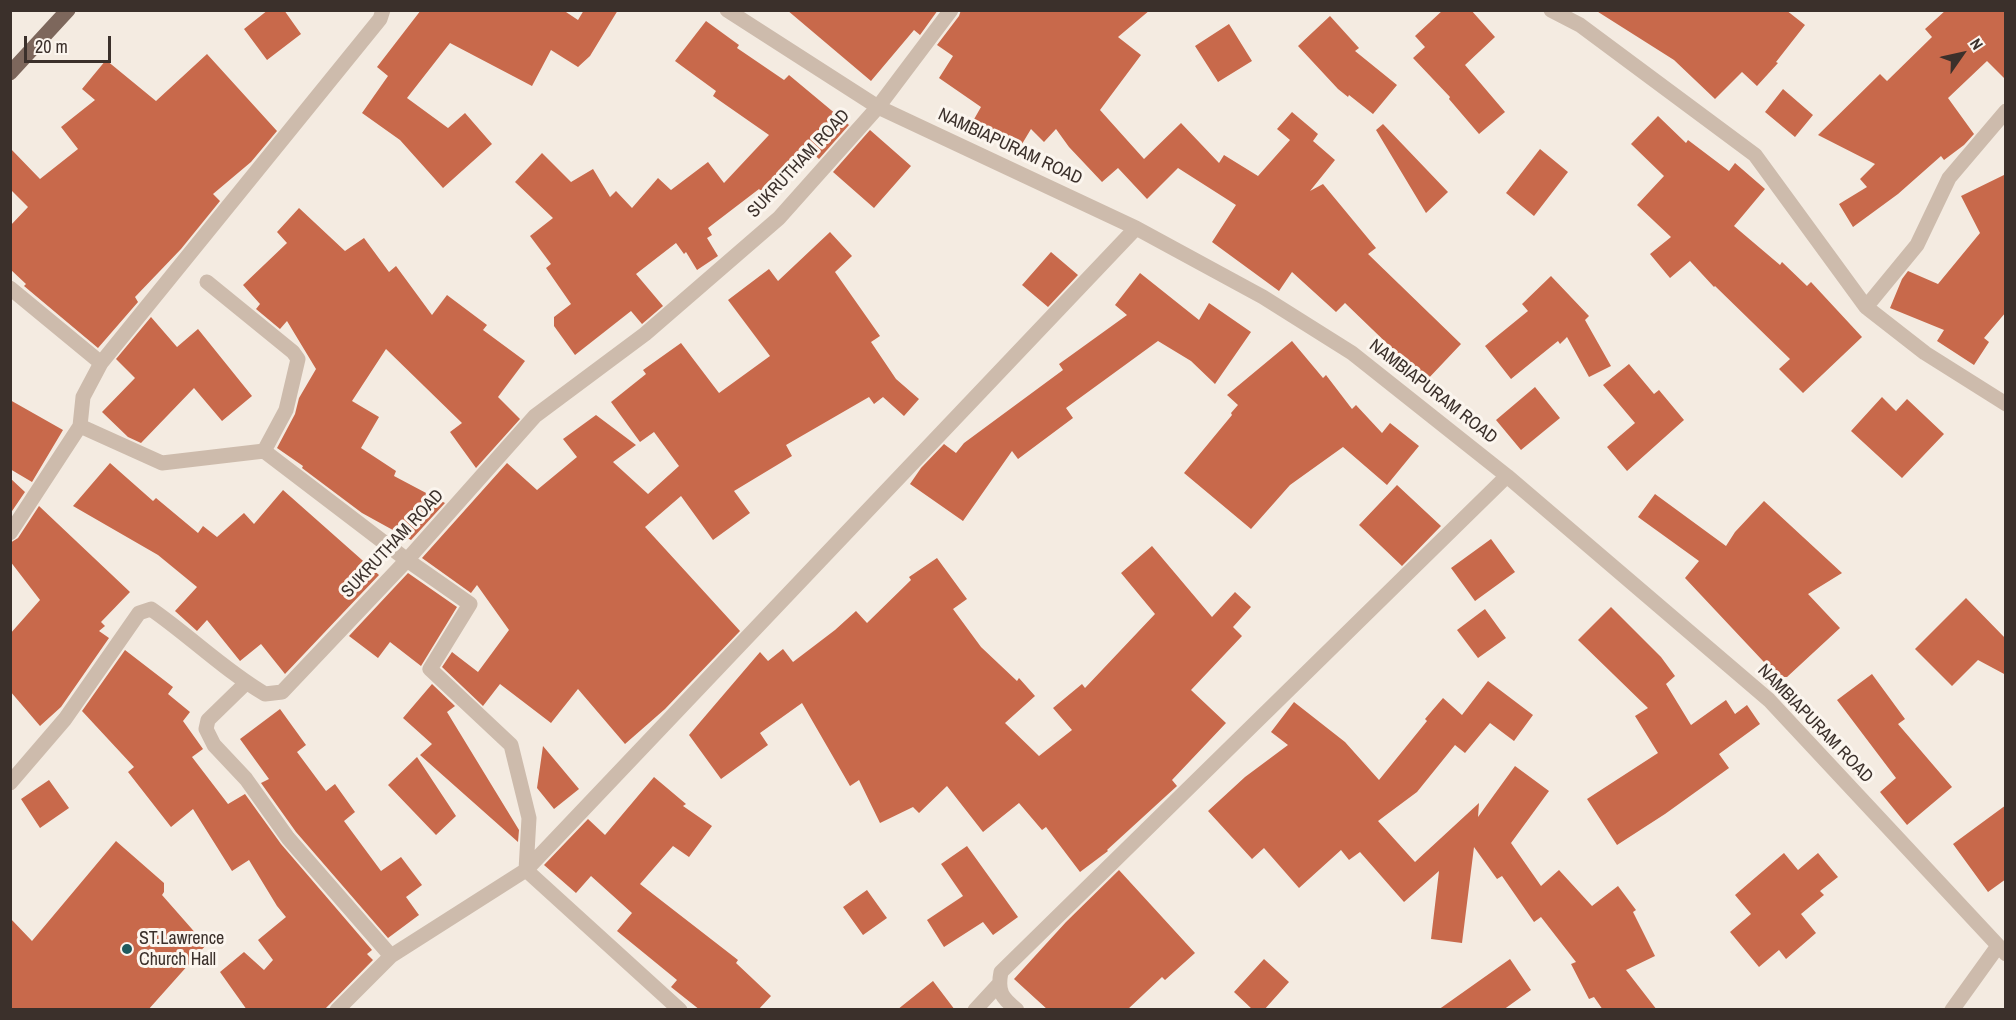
<!DOCTYPE html>
<style>
body{margin:0}
#map{position:relative;width:2016px;height:1020px;overflow:hidden;background:#f4ebe1;font-family:"Archivo Narrow",sans-serif}
canvas{display:block}
.frame{position:absolute;inset:0;border:12px solid #3b302b;pointer-events:none}
.north{position:absolute;left:1932px;top:24px;width:60px;height:60px;-webkit-text-stroke:4px #fbf5ee;paint-order:stroke;rotate:56deg;font-size:16px;font-weight:700;line-height:24px;text-align:center;color:#3b302b}
.north::after{content:'';display:block;margin:auto;width:21px;height:27px;background:#3b302b;clip-path:polygon(50% 0,100% 100%,50% 72%,0 100%)}
.scale{position:absolute;left:24px;top:36px;width:87px;height:27px;box-sizing:border-box;border:3px solid #3b302b;border-top:0;padding-left:8px;font-size:18px;line-height:21px;white-space:nowrap;color:#3b302b;-webkit-text-stroke:4px #fbf5ee;paint-order:stroke}
</style>
<div id="map">
<canvas width="2016" height="1020"></canvas>
<div class="frame"></div>
<div class="north">N</div>
<div class="scale">20 m</div>
</div>
<script>
const context = document.querySelector('canvas').getContext('2d');
context.lineJoin = 'round';
function paint(path, color) {
  context.fillStyle = color;
  context.fill(path, 'evenodd');
}
function stroke(path, color, width, dash) {
  context.strokeStyle = color;
  context.lineWidth = width;
  context.lineCap = dash ? 'butt' : 'round';
  context.setLineDash(dash || []);
  context.stroke(path);
}
function drawText(font, color, halo, rows, align = 'center') {
  context.font = font + ' "Archivo Narrow",sans-serif';
  context.lineWidth = 6;
  context.setLineDash([]);
  context.textBaseline = 'middle';
  context.strokeStyle = halo;
  context.fillStyle = color;
  for (const [text, x, y, turn = 0] of rows) {
    context.save();
    context.translate(x, y);
    context.rotate((+turn || 0) * Math.PI / 180);
    context.textAlign = isNaN(turn) ? turn : align;
    if (halo) context.strokeText(text, 0, 0);
    context.fillText(text, 0, 0);
    context.restore();
  }
}
paint(new Path2D(`
 M 268,10 L 284,10 L 301,34 L 267,60 L 244,29 Z
 M 421,10 L 563,10 L 578,20 L 584,10 L 618,10 L 590,56 L 578,67 L 551,50 L 532,86 L 450,43 L 407,98 L 448,128 L 465,113 L 492,144 L 443,188 L 400,140 L 362,113 L 388,76 L 377,67 Z
 M 787,10 L 938,10 L 920,35 L 914,30 L 871,81 Z
 M 961,10 L 1150,10 L 1118,37 L 1141,55 L 1100,110 L 1144,159 L 1181,123 L 1219,163 L 1224,155 L 1258,176 L 1290,140 L 1277,129 L 1292,112 L 1318,134 L 1313,141 L 1335,160 L 1310,191 L 1323,184 L 1376,248 L 1368,254 L 1461,344 L 1426,381 L 1345,303 L 1336,312 L 1292,272 L 1279,291 L 1212,242 L 1236,205 L 1178,168 L 1147,199 L 1118,168 L 1102,182 L 1069,147 L 1056,129 L 1044,142 L 1031,129 L 1019,149 L 973,121 L 981,107 L 939,78 L 953,56 L 937,45 L 959,16 Z
 M 1443,10 L 1471,10 L 1495,37 L 1465,65 L 1505,112 L 1479,134 L 1449,99 L 1450,97 L 1413,58 L 1425,47 L 1415,36 Z
 M 1595,10 L 1786,10 L 1805,25 L 1776,62 L 1778,63 L 1757,86 L 1742,72 L 1715,99 L 1674,60 Z
 M 1946,10 L 2006,10 L 2006,80 L 1987,61 L 1948,98 L 1974,134 L 1964,145 L 1944,160 L 1941,156 L 1898,194 L 1853,227 L 1839,204 L 1867,187 L 1860,179 L 1875,164 L 1818,135 L 1880,74 L 1887,81 L 1932,37 L 1925,29 Z
 M 1330,16 L 1359,48 L 1355,51 L 1397,85 L 1373,114 L 1349,95 L 1348,97 L 1338,89 L 1298,46 Z
 M 706,21 L 739,45 L 737,48 L 784,80 L 789,75 L 849,125 L 819,159 L 810,151 L 770,200 L 759,189 L 708,228 L 712,235 L 707,238 L 718,256 L 697,270 L 686,252 L 684,254 L 676,243 L 636,274 L 663,306 L 642,324 L 631,311 L 575,355 L 554,326 L 554,317 L 571,304 L 546,268 L 551,264 L 530,236 L 553,218 L 515,182 L 542,153 L 571,182 L 593,169 L 610,197 L 616,191 L 632,208 L 658,178 L 671,190 L 708,162 L 724,183 L 769,135 L 713,96 L 716,91 L 675,61 Z
 M 1229,24 L 1252,61 L 1218,82 L 1195,46 Z
 M 207,54 L 277,131 L 251,162 L 213,194 L 220,201 L 181,249 L 135,297 L 138,302 L 98,348 L 24,286 L 26,284 L 10,269 L 10,226 L 28,207 L 10,189 L 10,148 L 40,179 L 78,149 L 61,127 L 95,100 L 82,89 L 106,60 L 156,101 Z
 M 1783,89 L 1813,115 L 1795,137 L 1765,112 Z
 M 1658,116 L 1686,143 L 1688,140 L 1729,171 L 1735,163 L 1765,189 L 1734,226 L 1780,265 L 1782,262 L 1807,286 L 1811,282 L 1862,337 L 1803,393 L 1779,369 L 1790,359 L 1715,286 L 1714,287 L 1690,261 L 1670,278 L 1650,254 L 1671,237 L 1637,205 L 1664,176 L 1631,144 Z
 M 1383,124 L 1448,192 L 1426,213 L 1376,130 Z
 M 870,130 L 911,166 L 874,208 L 833,172 Z
 M 1540,149 L 1568,172 L 1534,216 L 1506,193 Z
 M 2006,174 L 2006,312 L 1984,338 L 1989,342 L 1974,365 L 1937,341 L 1944,330 L 1890,308 L 1902,279 L 1908,271 L 1938,284 L 1980,233 L 1961,196 Z
 M 299,208 L 345,251 L 364,238 L 389,272 L 396,266 L 432,315 L 447,295 L 487,325 L 483,330 L 525,361 L 498,397 L 520,419 L 476,468 L 450,432 L 462,423 L 386,349 L 352,401 L 379,417 L 361,448 L 396,471 L 394,476 L 445,503 L 411,540 L 362,513 L 302,468 L 303,466 L 277,448 L 295,414 L 299,398 L 316,369 L 287,321 L 280,329 L 256,309 L 260,304 L 243,285 L 287,243 L 277,232 Z
 M 830,232 L 852,256 L 835,272 L 880,336 L 871,342 L 896,379 L 919,399 L 904,416 L 883,397 L 874,404 L 869,397 L 786,445 L 792,456 L 734,491 L 750,513 L 713,540 L 681,496 L 645,527 L 740,631 L 665,709 L 625,744 L 578,689 L 551,723 L 500,684 L 483,706 L 442,667 L 452,652 L 478,672 L 509,630 L 477,585 L 471,593 L 422,558 L 507,463 L 537,490 L 577,457 L 563,439 L 596,415 L 636,445 L 613,462 L 648,494 L 679,466 L 654,432 L 640,442 L 611,402 L 646,374 L 643,370 L 681,343 L 719,393 L 770,356 L 728,300 L 769,269 L 778,281 Z
 M 1051,252 L 1078,275 L 1048,307 L 1022,285 Z
 M 1140,273 L 1199,320 L 1209,303 L 1251,332 L 1215,384 L 1191,361 L 1158,341 L 1066,408 L 1073,418 L 1018,459 L 1012,451 L 963,521 L 910,484 L 921,468 L 944,444 L 956,453 L 964,443 L 1063,370 L 1059,364 L 1127,315 L 1115,305 Z
 M 1551,276 L 1589,316 L 1585,320 L 1611,366 L 1589,377 L 1567,337 L 1560,344 L 1558,341 L 1511,379 L 1485,346 L 1528,311 L 1522,304 Z
 M 151,317 L 177,347 L 198,329 L 252,396 L 222,421 L 194,388 L 141,443 L 128,437 L 102,412 L 135,378 L 116,359 Z
 M 1292,341 L 1323,378 L 1326,375 L 1352,409 L 1356,405 L 1382,433 L 1390,423 L 1419,446 L 1387,485 L 1343,447 L 1290,485 L 1251,529 L 1184,473 L 1232,415 L 1231,413 L 1238,405 L 1227,395 Z
 M 1629,364 L 1654,394 L 1659,390 L 1684,420 L 1627,471 L 1607,447 L 1635,423 L 1603,385 Z
 M 1535,387 L 1560,418 L 1521,450 L 1496,420 Z
 M 1882,397 L 1896,411 L 1907,399 L 1944,434 L 1902,478 L 1851,431 Z
 M 10,400 L 63,430 L 32,482 L 10,469 Z
 M 110,463 L 153,501 L 156,498 L 198,533 L 203,526 L 217,537 L 244,513 L 254,524 L 283,490 L 379,575 L 285,674 L 261,644 L 240,661 L 207,620 L 197,631 L 175,611 L 197,587 L 158,555 L 73,506 Z
 M 10,478 L 25,492 L 10,514 Z
 M 1397,485 L 1441,526 L 1402,566 L 1359,525 Z
 M 1655,494 L 1726,546 L 1735,532 L 1764,501 L 1842,573 L 1808,594 L 1840,628 L 1787,677 L 1778,677 L 1685,578 L 1699,561 L 1638,517 Z
 M 39,506 L 130,592 L 101,622 L 105,626 L 99,631 L 109,638 L 61,707 L 40,726 L 10,691 L 10,634 L 40,600 L 10,561 L 10,543 L 18,538 Z
 M 1491,539 L 1515,572 L 1475,601 L 1451,568 Z
 M 1152,546 L 1212,617 L 1235,592 L 1251,607 L 1233,627 L 1242,636 L 1191,690 L 1226,723 L 1172,780 L 1177,786 L 1107,850 L 1108,851 L 1080,872 L 1046,827 L 1042,830 L 1019,803 L 983,832 L 947,786 L 919,813 L 913,807 L 880,823 L 859,780 L 850,786 L 802,703 L 760,733 L 768,745 L 721,779 L 689,735 L 760,652 L 768,661 L 783,649 L 793,662 L 835,630 L 856,611 L 867,623 L 911,580 L 909,577 L 937,558 L 967,599 L 953,609 L 981,647 L 1017,681 L 1019,678 L 1035,696 L 1005,723 L 1039,756 L 1072,730 L 1053,708 L 1082,684 L 1085,688 L 1155,614 L 1121,573 Z
 M 408,573 L 457,607 L 421,666 L 390,642 L 378,658 L 349,636 Z
 M 1966,598 L 2006,639 L 2006,675 L 1978,660 L 1952,686 L 1915,649 Z
 M 1611,607 L 1661,657 L 1675,676 L 1666,684 L 1691,725 L 1726,700 L 1735,714 L 1747,705 L 1760,724 L 1719,754 L 1729,768 L 1665,814 L 1617,845 L 1587,799 L 1658,753 L 1635,716 L 1648,708 L 1578,640 Z
 M 1485,609 L 1506,638 L 1478,658 L 1457,630 Z
 M 125,650 L 173,687 L 168,694 L 190,712 L 183,721 L 203,749 L 192,757 L 228,804 L 245,794 L 281,844 L 372,950 L 367,954 L 373,960 L 324,1010 L 247,1010 L 220,972 L 244,952 L 264,970 L 273,960 L 258,940 L 286,917 L 277,906 L 249,860 L 232,871 L 193,809 L 171,827 L 128,772 L 134,767 L 82,711 Z
 M 1872,674 L 1905,719 L 1898,724 L 1952,787 L 1907,825 L 1880,792 L 1896,778 L 1837,700 Z
 M 1488,681 L 1533,715 L 1514,741 L 1490,723 L 1465,753 L 1455,745 L 1417,792 L 1378,821 L 1415,862 L 1479,803 L 1478,817 L 1515,766 L 1549,791 L 1511,843 L 1541,886 L 1559,870 L 1592,906 L 1618,886 L 1636,910 L 1633,912 L 1655,956 L 1626,970 L 1657,1010 L 1603,1010 L 1594,997 L 1589,999 L 1571,964 L 1576,962 L 1541,917 L 1534,922 L 1502,876 L 1497,879 L 1474,847 L 1462,943 L 1431,939 L 1439,871 L 1404,902 L 1360,852 L 1349,860 L 1341,850 L 1299,888 L 1264,848 L 1252,859 L 1208,811 L 1245,777 L 1288,745 L 1271,732 L 1294,702 L 1345,742 L 1379,780 L 1427,721 L 1425,719 L 1443,698 L 1462,715 Z
 M 432,684 L 455,706 L 447,712 L 519,830 L 518,842 L 420,755 L 432,744 L 403,718 Z
 M 280,709 L 306,745 L 297,752 L 326,791 L 335,784 L 355,812 L 344,821 L 381,871 L 401,857 L 422,885 L 406,897 L 419,915 L 388,938 L 296,832 L 261,783 L 269,779 L 240,739 Z
 M 543,746 L 579,789 L 554,809 L 537,788 Z
 M 417,757 L 456,816 L 436,835 L 388,785 Z
 M 654,777 L 686,804 L 683,806 L 712,826 L 689,857 L 673,846 L 640,884 L 738,960 L 736,963 L 771,996 L 758,1010 L 700,1010 L 671,987 L 677,980 L 617,931 L 632,913 L 591,876 L 576,893 L 544,865 L 588,819 L 605,835 Z
 M 49,780 L 69,808 L 40,828 L 21,799 Z
 M 2006,805 L 2006,879 L 1988,892 L 1953,844 Z
 M 116,841 L 164,883 L 164,892 L 162,895 L 206,945 L 148,1010 L 10,1010 L 10,918 L 32,941 Z
 M 967,846 L 1018,917 L 993,935 L 983,922 L 944,947 L 927,920 L 963,896 L 941,864 Z
 M 1784,853 L 1798,870 L 1818,853 L 1838,877 L 1820,891 L 1824,895 L 1801,914 L 1816,933 L 1786,959 L 1779,950 L 1759,967 L 1730,932 L 1751,914 L 1735,895 Z
 M 1119,870 L 1195,953 L 1165,980 L 1162,977 L 1127,1010 L 1048,1010 L 1014,979 L 1066,922 Z
 M 867,890 L 887,918 L 863,935 L 843,907 Z
 M 1264,959 L 1289,982 L 1264,1010 L 1253,1010 L 1234,992 Z
 M 1510,959 L 1531,990 L 1503,1010 L 1438,1010 Z
 M 933,981 L 955,1010 L 897,1010 Z`), '#c8694b');
stroke(new Path2D(`
 M 727,10 L 878,107 L 1136,228 L 1263,297 L 1352,353 L 1507,476 L 1769,700 L 2006,954
 M 1551,10 L 1580,25 L 1755,155 L 1866,307
 M 2006,111 L 1949,178 L 1917,245 L 1866,307 L 1925,353 L 2006,404
 M 207,282 L 293,352 L 298,359 L 286,410 L 264,451
 M 10,288 L 101,363 L 83,397 L 80,426 L 10,533
 M 101,363 L 380,19 L 383,10
 M 80,426 L 162,463 L 264,451 L 407,560 L 470,604 L 430,669 L 511,745 L 529,818 L 526,870 L 680,1010
 M 246,683 L 208,720 L 206,729 L 214,745 L 246,779 L 288,838 L 391,956 L 337,1010
 M 10,783 L 65,719 L 139,613 L 151,609 C 190,636 224,670 265,694 L 282,692 L 407,560 L 535,416 L 645,334 L 779,218 L 878,107 L 951,10
 M 391,956 L 526,870 L 1136,228
 M 975,1010 L 999,984
 M 1017,1010 C 1002,998 997,992 1001,972 L 1507,476
 M 1952,1010 L 1998,946`), '#cdbbac', 15);
stroke(new Path2D(`
 M 10,73 L 68,10`), '#7d675c', 15);
for (const [x, y, r, color] of [
 [127,949,6,"#1f5a5e"]
]) {
  const dot = new Path2D();
  dot.arc(x, y, r, 0, 2 * Math.PI);
  context.fillStyle = color;
  context.fill(dot);
  stroke(dot, '#fbf5ee', 2);
}
drawText('18px', '#3b302b', '#fbf5ee', [
 ["NAMBIAPURAM ROAD",1010,147,25],
 ["SUKRUTHAM ROAD",799,164,-47],
 ["NAMBIAPURAM ROAD",1433,392,38],
 ["SUKRUTHAM ROAD",393,544,-47],
 ["NAMBIAPURAM ROAD",1815,724,46]
]);
drawText('18px', '#3b302b', '#fbf5ee', [
 ["ST.Lawrence",139,939],
 ["Church Hall",139,960]
], 'left');
</script>
